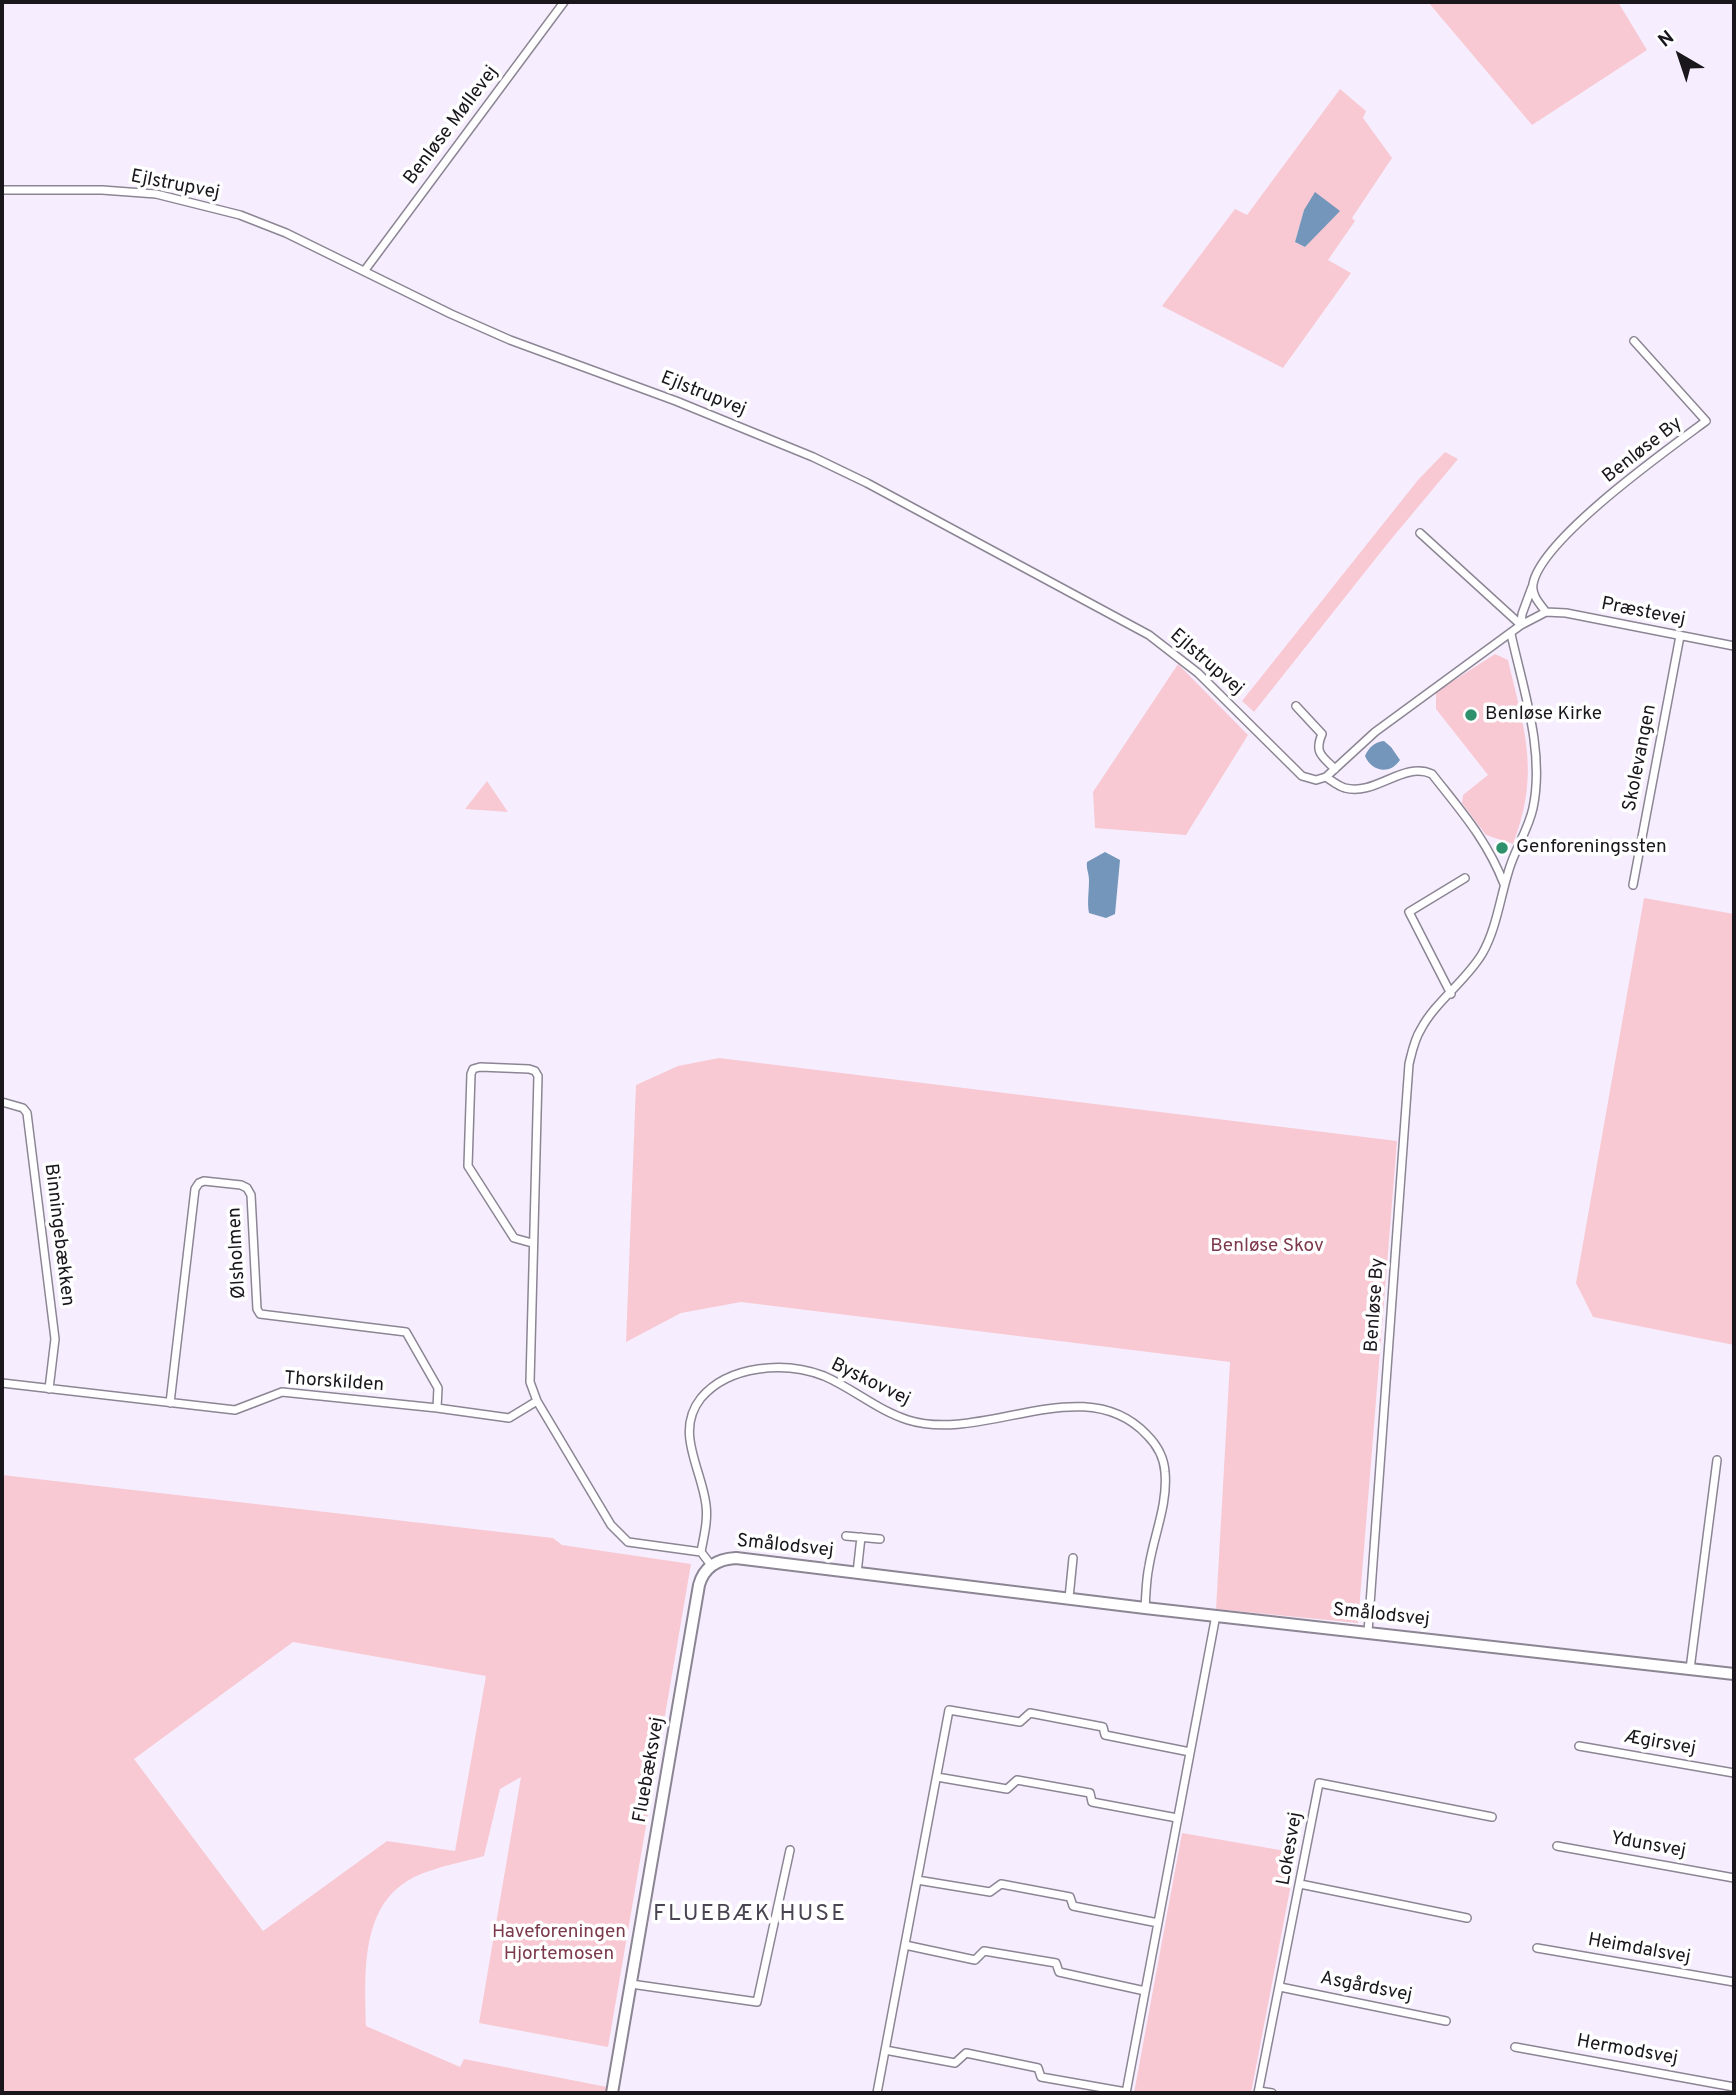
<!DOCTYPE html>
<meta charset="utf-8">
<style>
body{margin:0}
#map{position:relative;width:1736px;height:2095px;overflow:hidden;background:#f6eefe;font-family:Overpass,sans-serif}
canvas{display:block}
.frame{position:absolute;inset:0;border:4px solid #19161c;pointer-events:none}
.north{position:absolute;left:1645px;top:21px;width:70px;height:70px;-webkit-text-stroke:5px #fff;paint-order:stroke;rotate:321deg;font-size:19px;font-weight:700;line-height:28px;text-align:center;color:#19161c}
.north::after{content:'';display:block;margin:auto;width:24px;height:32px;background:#19161c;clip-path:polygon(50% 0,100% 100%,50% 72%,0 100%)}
</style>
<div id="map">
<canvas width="1736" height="2095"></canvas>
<div class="frame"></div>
<div class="north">N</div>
</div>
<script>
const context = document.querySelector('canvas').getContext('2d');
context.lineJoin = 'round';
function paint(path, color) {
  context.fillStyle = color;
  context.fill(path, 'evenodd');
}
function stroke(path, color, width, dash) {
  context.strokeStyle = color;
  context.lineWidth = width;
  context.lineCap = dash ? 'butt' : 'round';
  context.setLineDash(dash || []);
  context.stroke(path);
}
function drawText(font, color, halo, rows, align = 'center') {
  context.font = font + ' Overpass,sans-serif';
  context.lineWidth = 7;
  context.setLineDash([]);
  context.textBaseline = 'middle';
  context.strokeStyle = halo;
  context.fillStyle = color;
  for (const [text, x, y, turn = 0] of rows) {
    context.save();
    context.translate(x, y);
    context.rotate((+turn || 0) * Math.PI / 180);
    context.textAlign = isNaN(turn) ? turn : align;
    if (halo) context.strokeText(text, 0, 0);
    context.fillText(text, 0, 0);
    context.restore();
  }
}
paint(new Path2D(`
 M 1428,2 L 1618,2 L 1647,50 L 1532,125 Z
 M 1340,89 L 1366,111 L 1363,118 L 1392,158 L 1352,218 L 1355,221 L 1328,260 L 1351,273 L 1283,368 L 1162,306 L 1235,209 L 1247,215 ZM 1304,210 L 1316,235 L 1305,247 L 1295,242 Z
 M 1445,452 L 1458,459 L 1388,543 L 1254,712 L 1242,701 L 1418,480 Z
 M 1495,654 L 1508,660 C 1524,729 1541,773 1513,844 L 1486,835 L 1462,803 L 1463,795 L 1488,775 L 1436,709 L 1436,692 Z
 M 1178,664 L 1248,735 L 1186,835 L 1095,828 L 1093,792 Z
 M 487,781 L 508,812 L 509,812 L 465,809 Z
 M 1644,898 L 1734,914 L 1734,1345 L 1593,1317 L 1576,1283 Z
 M 719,1058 L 1397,1141 L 1358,1623 L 1216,1609 L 1230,1362 L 741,1302 L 681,1313 L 626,1342 L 636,1085 L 678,1066 Z
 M 2,1475 L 553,1538 L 562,1545 L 691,1564 L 608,2047 L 479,2023 L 521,1777 L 500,1789 L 484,1856 C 463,1862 441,1866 421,1874 C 359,1899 365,1971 366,2026 L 460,2067 L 464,2059 L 607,2087 L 606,2093 L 2,2093 ZM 293,1642 L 486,1676 L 455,1851 L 387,1841 L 263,1931 L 134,1759 Z
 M 1182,1833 L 1297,1853 L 1251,2093 L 1134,2093 Z`), '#f8c9d3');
paint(new Path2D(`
 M 1315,192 L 1340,211 L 1305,247 L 1295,242 L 1304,210 Z
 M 1384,741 L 1391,747 L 1400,760 C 1390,775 1372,772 1365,756 C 1369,747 1375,742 1384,741 Z
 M 1105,852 L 1120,860 L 1115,914 L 1106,918 L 1089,913 C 1087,902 1089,892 1089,880 C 1089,873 1086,869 1087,862 Z`), '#7396ba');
const street = new Path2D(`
 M 2,190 L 102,190 L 156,194 L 240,215 L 286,233 L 451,314 L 510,340 L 676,401 L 813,457 L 867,483 L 1149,635 L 1198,673 L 1302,776 L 1316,780 L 1326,777
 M 365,270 L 564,2
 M 1420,533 L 1521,625
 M 1546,612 C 1540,604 1531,595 1533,584 C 1541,539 1667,450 1706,421 L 1634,341
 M 1521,625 L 1522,614 L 1532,587
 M 1296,706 L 1322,734 C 1314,753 1322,756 1335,769
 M 1504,884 C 1487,840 1461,811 1432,774 C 1403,761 1376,796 1345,788 C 1338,786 1332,781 1326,777 L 1375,732 L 1521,625 L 1546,612 L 1566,613 L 1734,646
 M 1633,885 L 1680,636
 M 1451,994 L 1409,912 L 1465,878
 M 2,1102 L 23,1108 L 27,1113 L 55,1339 L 49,1389
 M 532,1243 L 514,1238 L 468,1166 L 471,1074 L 473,1069 L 480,1067 L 529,1069 L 535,1071 L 538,1076 L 530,1382 L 537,1401 L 611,1525 L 628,1542 L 701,1552
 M 2,1383 L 235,1410 L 282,1392 L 437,1408 L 509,1418 L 537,1401
 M 170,1403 L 195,1189 L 199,1183 L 204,1181 L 241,1185 L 247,1188 L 251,1195 L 257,1309 L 260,1314 L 406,1332 L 438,1388 L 437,1408
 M 846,1536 L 880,1539
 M 711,1565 L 701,1552 C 704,1535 708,1521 706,1505 C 702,1469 674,1432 701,1398 C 729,1365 785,1361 824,1376 C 854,1389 877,1410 908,1420 C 984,1444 1084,1368 1147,1435 C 1157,1445 1164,1458 1165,1472 C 1168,1504 1154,1535 1149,1566 C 1146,1580 1146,1594 1145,1608
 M 857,1573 L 861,1537
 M 1069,1598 L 1073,1558
 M 1368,1632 L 1409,1064 C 1412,1052 1414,1040 1421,1029 C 1436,1001 1465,982 1482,954 C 1496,930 1500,899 1508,873 C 1514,850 1528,831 1533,808 C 1545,751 1523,689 1511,634
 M 1690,1669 L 1717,1460
 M 1579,1746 L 1734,1773
 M 937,1777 L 1007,1789 L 1017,1780 L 1090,1793 L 1092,1802 L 1177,1818
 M 1557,1846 L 1734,1878
 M 917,1880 L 990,1892 L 1001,1884 L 1070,1897 L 1073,1906 L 1158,1923
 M 1300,1884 L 1467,1918
 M 905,1945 L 975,1960 L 984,1951 L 1056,1963 L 1059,1972 L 1145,1991
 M 1537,1948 L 1734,1982
 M 631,1984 L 757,2002 L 790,1850
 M 1280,1987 L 1446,2021
 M 1515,2047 L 1734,2087
 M 885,2050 L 955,2063 L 966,2053 L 1038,2068 L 1041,2077 L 1126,2092
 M 1259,2091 L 1272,2093
 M 877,2093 L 949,1710 L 1020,1722 L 1030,1713 L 1103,1727 L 1105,1735 L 1190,1752
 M 1126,2093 L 1216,1615
 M 1258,2093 L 1319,1783 L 1492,1817`);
const secondary = new Path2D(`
 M 612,2093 L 699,1585 C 704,1567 717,1559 736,1558 L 1145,1608 L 1734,1674`);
stroke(street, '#8c8594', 10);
stroke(secondary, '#8c8594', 14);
stroke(street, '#fff', 7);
stroke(secondary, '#fff', 10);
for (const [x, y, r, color] of [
 [1471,715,7,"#2e916b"],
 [1502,848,7,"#2e916b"]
]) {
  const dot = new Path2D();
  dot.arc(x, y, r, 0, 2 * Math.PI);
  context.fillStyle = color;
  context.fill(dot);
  stroke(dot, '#fff', 2.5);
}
drawText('19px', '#19161c', '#fff', [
 ["Benløse Møllevej",452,126,-53],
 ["Ejlstrupvej",175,186,11],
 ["Ejlstrupvej",703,395,22],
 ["Benløse By",1643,451,-38],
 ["Præstevej",1643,613,11],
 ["Ejlstrupvej",1206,663,41],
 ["Skolevangen",1641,758,-79],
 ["Binningebækken",58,1235,83],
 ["Ølsholmen",238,1253,-93],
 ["Benløse By",1376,1305,-86],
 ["Thorskilden",334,1383,4],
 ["Byskovvej",870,1383,26],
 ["Smålodsvej",785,1547,6],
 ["Smålodsvej",1381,1616,6],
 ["Ægirsvej",1660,1744,10],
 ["Fluebæksvej",650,1770,-80],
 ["Ydunsvej",1648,1846,10],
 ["Lokesvej",1291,1849,-80],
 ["Heimdalsvej",1639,1950,10],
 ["Asgårdsvej",1366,1988,11],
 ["Hermodsvej",1627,2051,10]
]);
drawText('19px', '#19161c', '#fff', [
 ["Benløse Kirke",1485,715],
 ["Genforeningssten",1516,848]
], 'left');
drawText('19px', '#7c394b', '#fff', [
 ["Benløse Skov",1267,1247],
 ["Haveforeningen",559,1933],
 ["Hjortemosen",559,1955]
]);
context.letterSpacing = '2px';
drawText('23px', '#4b4452', '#fff', [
 ["FLUEBÆK HUSE",750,1915]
]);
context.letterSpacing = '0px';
</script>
